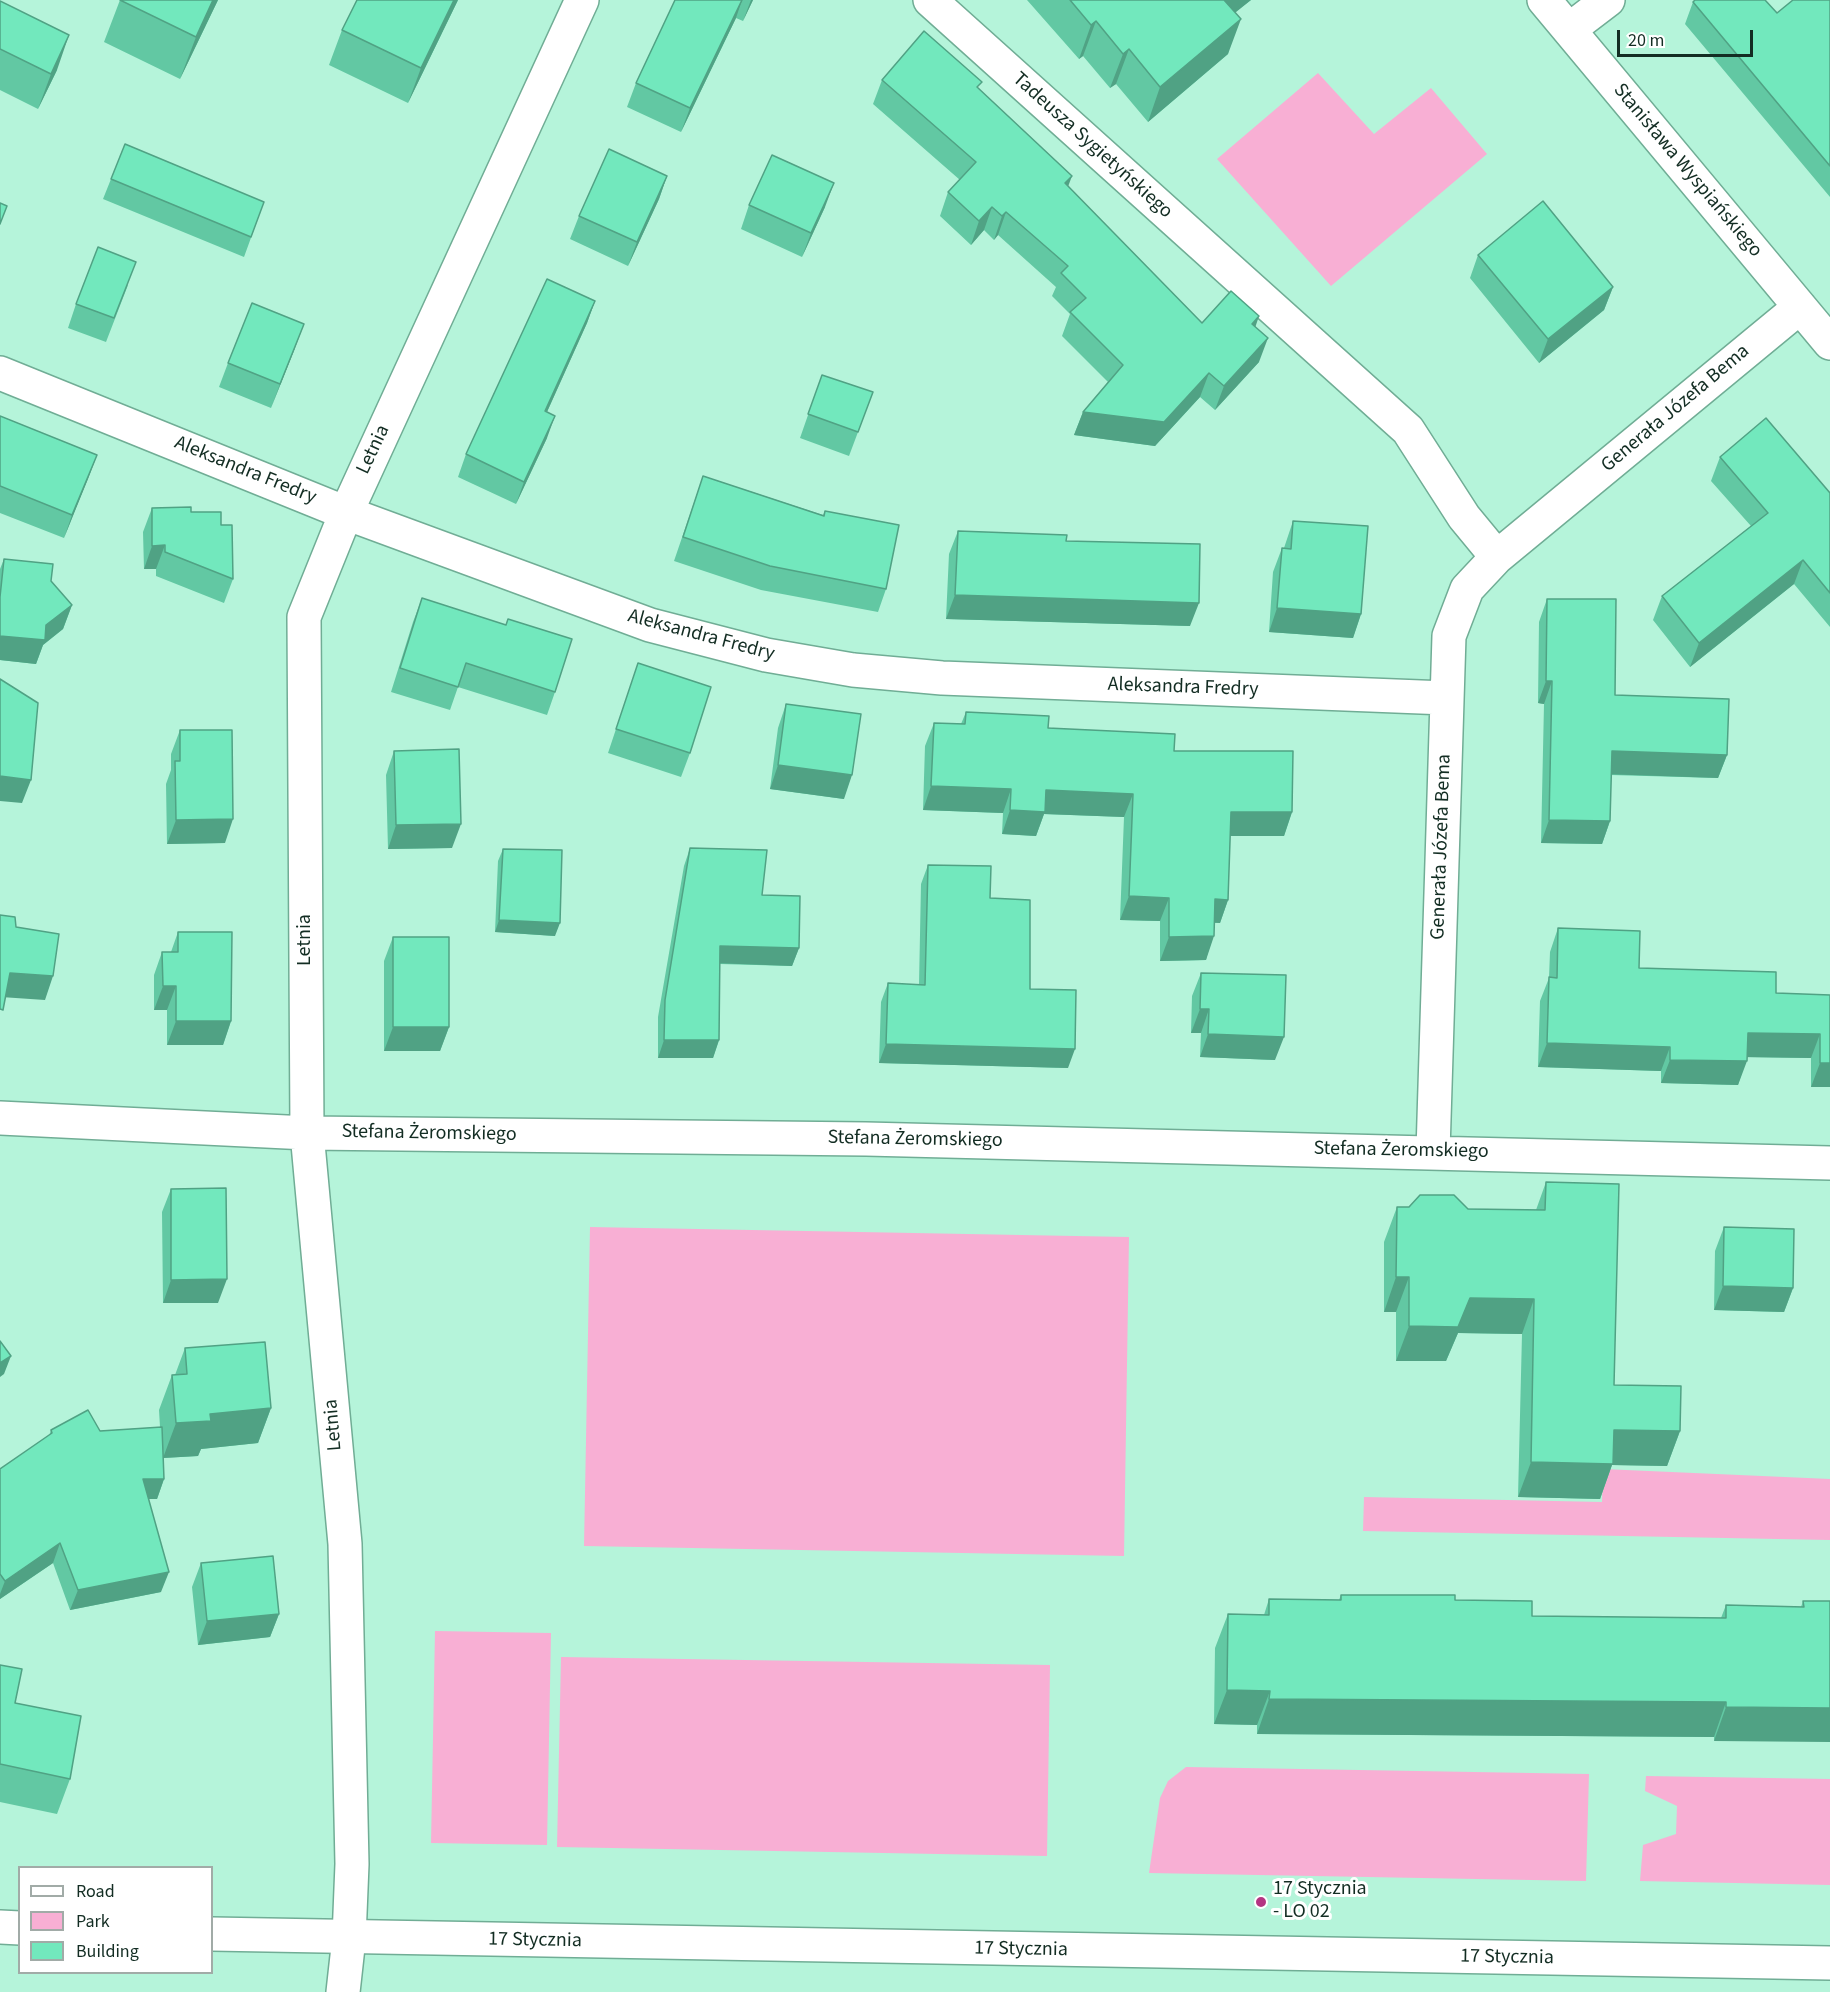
<!DOCTYPE html>
<meta charset="utf-8">
<style>
body{margin:0}
#map{position:relative;width:1830px;height:1992px;overflow:hidden;background:#b5f4da;font-family:"Source Sans 3",sans-serif}
canvas{display:block}
.legend{position:absolute;left:18px;top:1866px;width:195px;height:108px;box-sizing:border-box;background:#fff;border:2px solid #a1aba7;margin:0;padding:8px 10px;list-style:none;font-size:18px;color:#132d23}
.legend li{display:flex;align-items:center;gap:12px;height:30px}
.legend b{width:30px;border:2px solid #a1aba7}
.scale{position:absolute;left:1617px;top:30px;width:136px;height:27px;box-sizing:border-box;border:3px solid #132d23;border-top:0;padding-left:8px;font-size:18px;line-height:21px;white-space:nowrap;color:#132d23;-webkit-text-stroke:4px #fff;paint-order:stroke}
</style>
<div id="map">
<canvas width="1830" height="1992"></canvas>
<ul class="legend">
<li><b style="height:8px;background:#fff"></b>Road</li>
<li><b style="height:16px;background:#f8afd4"></b>Park</li>
<li><b style="height:16px;background:#72e8bd"></b>Building</li>
</ul>
<div class="scale">20 m</div>
</div>
<script>
const context = document.querySelector('canvas').getContext('2d');
context.lineJoin = 'round';
function paint(path, color) {
  context.fillStyle = color;
  context.fill(path, 'evenodd');
}
function stroke(path, color, width, dash) {
  context.strokeStyle = color;
  context.lineWidth = width;
  context.lineCap = dash ? 'butt' : 'round';
  context.setLineDash(dash || []);
  context.stroke(path);
}
function drawText(font, color, halo, rows, align = 'center') {
  context.font = font + ' "Source Sans 3",sans-serif';
  context.lineWidth = 6;
  context.setLineDash([]);
  context.textBaseline = 'middle';
  context.strokeStyle = halo;
  context.fillStyle = color;
  for (const [text, x, y, turn = 0] of rows) {
    context.save();
    context.translate(x, y);
    context.rotate((+turn || 0) * Math.PI / 180);
    context.textAlign = isNaN(turn) ? turn : align;
    if (halo) context.strokeText(text, 0, 0);
    context.fillText(text, 0, 0);
    context.restore();
  }
}
paint(new Path2D(`
 M 1318,73 L 1374,134 L 1431,88 L 1487,154 L 1331,286 L 1217,159 Z
 M 590,1227 L 1129,1237 L 1124,1556 L 584,1546 Z
 M 1603,1469 L 1830,1479 L 1830,1540 L 1363,1531 L 1364,1497 L 1602,1502 Z
 M 435,1631 L 551,1633 L 547,1845 L 431,1843 Z
 M 561,1657 L 1050,1665 L 1047,1856 L 557,1847 Z
 M 1186,1767 L 1589,1774 L 1586,1881 L 1149,1873 L 1160,1798 L 1168,1781 Z
 M 1646,1776 L 1830,1779 L 1830,1885 L 1640,1881 L 1643,1845 L 1676,1834 L 1677,1806 L 1645,1791 Z`), '#f8afd4');
const street = new Path2D(`
 M 930,0 L 1408,430 L 1464,517 L 1497,557
 M 1544,0 L 1830,343
 M 1570,29 L 1608,0
 M 0,373 L 346,513 L 650,625 L 766,655 L 853,670 L 942,678 L 1446,698
 M 0,1118 L 307,1133 L 866,1139 L 1830,1163
 M 1433,1151 L 1449,636 L 1467,589 L 1497,557 L 1800,307
 M 343,1992 L 349,1938 L 352,1864 L 345,1544 L 307,1133 L 304,617 L 346,513 L 582,0`);
const secondary = new Path2D(`
 M 0,1927 L 20,1928
 M 212,1934 L 1830,1963`);
stroke(street, '#70ad95', 36);
stroke(secondary, '#70ad95', 36);
stroke(street, '#fff', 33);
stroke(secondary, '#fff', 33);
paint(new Path2D(`
 M 120,0 L 218,0 L 180,79 L 104,42 Z
 M 458,0 L 408,103 L 329,65 L 342,30 Z
 M 675,0 L 753,0 L 743,21 L 736,18 L 681,132 L 627,107 L 636,83 Z
 M 1027,0 L 1251,0 L 1235,12 L 1228,54 L 1148,122 L 1116,84 L 1110,88 L 1083,56 L 1079,59 Z
 M 1830,0 L 1830,197 L 1685,24 L 1693,2 L 1777,13 Z
 M 0,1 L 57,70 L 38,109 L 0,90 Z
 M 882,80 L 979,90 L 1068,186 L 1202,323 L 1256,327 L 1259,362 L 1215,410 L 1200,397 L 1155,446 L 1074,435 L 1083,412 L 1108,382 L 1062,336 L 1070,314 L 1052,296 L 1056,287 L 998,235 L 994,240 L 984,230 L 971,245 L 940,216 L 948,192 L 960,180 L 873,104 Z
 M 667,176 L 659,199 L 628,266 L 570,239 L 579,216 Z
 M 111,179 L 264,202 L 244,257 L 103,199 Z
 M 749,205 L 825,207 L 802,257 L 741,229 Z
 M 1478,255 L 1613,287 L 1604,310 L 1539,363 L 1470,278 Z
 M 128,285 L 106,342 L 68,328 L 76,304 Z
 M 595,301 L 587,323 L 547,412 L 547,438 L 516,504 L 458,477 L 466,454 Z
 M 295,348 L 271,408 L 219,387 L 228,363 Z
 M 822,375 L 873,392 L 849,456 L 800,438 Z
 M 0,416 L 97,455 L 64,538 L 0,513 Z
 M 1720,457 L 1830,493 L 1830,627 L 1794,584 L 1690,667 L 1653,620 L 1662,596 L 1751,526 L 1711,481 Z
 M 703,476 L 823,515 L 825,511 L 886,589 L 878,612 L 761,590 L 674,561 Z
 M 152,508 L 191,512 L 221,525 L 233,579 L 224,603 L 156,576 L 156,569 L 144,569 L 143,532 Z
 M 1293,521 L 1361,614 L 1353,638 L 1269,632 L 1273,572 L 1282,548 L 1284,548 Z
 M 958,531 L 1066,541 L 1190,626 L 946,619 L 949,554 Z
 M 4,559 L 51,581 L 72,605 L 63,629 L 43,645 L 36,664 L 0,660 L 0,569 Z
 M 422,598 L 555,692 L 547,715 L 458,687 L 450,710 L 391,692 L 413,622 Z
 M 1547,599 L 1615,695 L 1727,755 L 1718,778 L 1611,775 L 1610,821 L 1602,844 L 1541,843 L 1544,704 L 1538,703 L 1539,622 Z
 M 638,663 L 690,753 L 681,777 L 608,753 Z
 M 786,704 L 844,799 L 770,789 L 778,728 Z
 M 966,712 L 1174,751 L 1292,812 L 1284,836 L 1230,836 L 1228,900 L 1220,923 L 1215,923 L 1206,960 L 1160,961 L 1160,921 L 1120,920 L 1124,817 L 1044,814 L 1036,836 L 1002,834 L 1003,813 L 923,810 L 925,746 L 934,723 L 961,724 Z
 M 180,730 L 225,843 L 167,844 L 166,784 L 171,770 L 171,754 Z
 M 394,751 L 452,848 L 388,849 L 386,775 Z
 M 690,848 L 762,895 L 799,948 L 792,966 L 720,964 L 719,1040 L 713,1058 L 658,1058 L 658,1017 L 684,866 Z
 M 503,849 L 555,936 L 495,932 L 498,861 Z
 M 928,865 L 990,898 L 1030,989 L 1068,1068 L 879,1063 L 881,1002 L 888,983 L 919,985 L 921,884 Z
 M 1558,928 L 1639,968 L 1776,993 L 1830,995 L 1830,1087 L 1811,1087 L 1811,1058 L 1747,1057 L 1738,1085 L 1661,1083 L 1661,1071 L 1538,1067 L 1540,1001 L 1549,978 L 1550,952 Z
 M 178,932 L 231,1021 L 223,1045 L 167,1045 L 167,1010 L 154,1010 L 154,975 L 162,952 L 171,952 Z
 M 393,937 L 449,1027 L 440,1051 L 384,1051 L 384,961 Z
 M 1201,973 L 1275,1060 L 1200,1057 L 1201,1033 L 1191,1033 L 1192,996 Z
 M 1546,1182 L 1614,1385 L 1680,1431 L 1667,1466 L 1612,1465 L 1600,1499 L 1518,1497 L 1522,1334 L 1458,1333 L 1446,1361 L 1396,1361 L 1396,1312 L 1384,1312 L 1384,1242 L 1397,1207 L 1536,1210 Z
 M 171,1189 L 218,1303 L 163,1303 L 162,1212 Z
 M 1724,1227 L 1793,1288 L 1784,1312 L 1714,1310 L 1715,1251 Z
 M 185,1348 L 271,1408 L 258,1443 L 201,1449 L 198,1456 L 163,1458 L 164,1479 L 157,1499 L 149,1499 L 161,1592 L 70,1610 L 53,1563 L 0,1599 L 0,1469 L 49,1436 L 51,1430 L 100,1431 L 160,1427 L 159,1410 L 172,1375 L 175,1375 Z
 M 201,1563 L 279,1614 L 270,1637 L 198,1645 L 192,1587 Z
 M 1341,1595 L 1455,1600 L 1532,1616 L 1721,1618 L 1726,1605 L 1801,1607 L 1803,1601 L 1830,1601 L 1714,1741 L 1714,1737 L 1257,1734 L 1257,1725 L 1214,1724 L 1215,1648 L 1228,1614 L 1264,1615 L 1269,1599 L 1339,1600 Z
 M 0,1665 L 15,1703 L 70,1779 L 57,1814 L 0,1802 Z`), '#62c8a3');
paint(new Path2D(`
 M 213,0 L 218,0 L 180,79 L 196,37 Z
 M 454,0 L 458,0 L 408,103 L 421,68 Z
 M 742,0 L 736,18 L 681,132 L 690,108 Z
 M 751,0 L 753,0 L 743,21 Z
 M 1222,0 L 1251,0 L 1210,33 Z
 M 1241,19 L 1228,54 L 1148,122 L 1160,87 Z
 M 1096,21 L 1083,56 L 1079,59 L 1091,25 Z
 M 69,35 L 57,70 L 38,109 L 51,74 Z
 M 1129,49 L 1116,84 L 1110,88 L 1123,54 Z
 M 667,176 L 659,199 L 628,266 L 637,242 Z
 M 1072,176 L 1063,200 L 1065,183 Z
 M 834,183 L 825,207 L 802,257 L 811,233 Z
 M 992,207 L 984,230 L 971,245 L 979,221 Z
 M 1006,212 L 998,235 L 994,240 L 1002,216 Z
 M 1613,287 L 1604,310 L 1539,363 L 1548,339 Z
 M 595,301 L 587,323 L 537,434 L 545,411 Z
 M 1259,316 L 1251,340 L 1252,324 Z
 M 304,324 L 295,348 L 271,408 L 280,384 Z
 M 1268,338 L 1259,362 L 1215,410 L 1224,386 Z
 M 1209,373 L 1200,397 L 1155,446 L 1074,435 L 1083,412 Z
 M 555,416 L 547,438 L 516,504 L 524,482 Z
 M 97,455 L 88,479 L 64,538 L 72,515 Z
 M 165,545 L 156,569 L 144,569 L 152,546 Z
 M 1803,560 L 1794,584 L 1690,667 L 1699,643 Z
 M 955,595 L 1199,603 L 1190,626 L 946,619 Z
 M 72,605 L 63,629 L 43,645 L 36,664 L 0,660 L 0,636 L 46,625 Z
 M 1277,608 L 1361,614 L 1353,638 L 1269,632 Z
 M 1546,681 L 1552,681 L 1544,704 L 1538,703 Z
 M 1612,751 L 1727,755 L 1718,778 L 1603,774 Z
 M 778,765 L 852,775 L 844,799 L 770,789 Z
 M 0,776 L 31,780 L 22,803 L 0,801 Z
 M 931,786 L 1011,789 L 1003,813 L 923,810 Z
 M 1046,790 L 1133,794 L 1124,817 L 1044,814 L 1036,836 L 1002,834 L 1010,810 Z
 M 1231,812 L 1292,812 L 1284,836 L 1222,836 Z
 M 233,819 L 225,843 L 167,844 L 176,820 Z
 M 1549,820 L 1610,821 L 1602,844 L 1541,843 Z
 M 461,824 L 452,848 L 388,849 L 396,825 Z
 M 1129,896 L 1169,898 L 1160,921 L 1120,920 Z
 M 1215,899 L 1228,900 L 1220,923 L 1206,922 Z
 M 499,920 L 560,923 L 555,936 L 495,932 Z
 M 1214,936 L 1206,960 L 1160,961 L 1169,937 Z
 M 720,946 L 799,948 L 792,966 L 713,963 Z
 M 10,973 L 53,976 L 45,1000 L 1,997 Z
 M 163,986 L 176,986 L 167,1010 L 154,1010 Z
 M 1200,1009 L 1209,1009 L 1201,1033 L 1191,1033 Z
 M 176,1021 L 231,1021 L 223,1045 L 167,1045 Z
 M 393,1027 L 449,1027 L 440,1051 L 384,1051 Z
 M 1748,1033 L 1820,1034 L 1811,1058 L 1739,1057 Z
 M 1208,1034 L 1284,1037 L 1275,1060 L 1200,1057 Z
 M 664,1040 L 719,1040 L 713,1058 L 658,1058 Z
 M 1547,1043 L 1670,1047 L 1661,1071 L 1538,1067 Z
 M 886,1044 L 1075,1049 L 1068,1068 L 879,1063 Z
 M 1670,1060 L 1747,1061 L 1738,1085 L 1661,1083 Z
 M 1820,1063 L 1830,1063 L 1830,1087 L 1811,1087 Z
 M 1396,1277 L 1409,1277 L 1396,1312 L 1384,1312 Z
 M 227,1279 L 218,1303 L 163,1303 L 171,1280 Z
 M 1723,1286 L 1793,1288 L 1784,1312 L 1714,1310 Z
 M 1470,1298 L 1534,1299 L 1522,1334 L 1458,1333 L 1446,1361 L 1396,1361 L 1409,1326 Z
 M 11,1356 L 4,1374 L 0,1377 L 0,1363 Z
 M 271,1408 L 258,1443 L 201,1449 L 198,1456 L 163,1458 L 176,1423 L 210,1414 Z
 M 1614,1430 L 1680,1431 L 1667,1466 L 1612,1465 L 1600,1499 L 1518,1497 L 1531,1462 Z
 M 143,1479 L 164,1479 L 157,1499 L 136,1499 Z
 M 60,1543 L 53,1563 L 0,1599 L 0,1594 L 5,1581 Z
 M 169,1572 L 161,1592 L 70,1610 L 78,1590 Z
 M 279,1614 L 270,1637 L 198,1645 L 207,1621 Z
 M 1227,1690 L 1270,1691 L 1257,1725 L 1214,1724 Z
 M 1269,1699 L 1726,1702 L 1714,1737 L 1257,1734 Z
 M 1726,1707 L 1830,1708 L 1830,1742 L 1714,1741 Z`), '#50a284');
const building = new Path2D(`
 M 120,0 L 213,0 L 196,37 Z
 M 357,0 L 454,0 L 421,68 L 342,30 Z
 M 675,0 L 742,0 L 690,108 L 636,83 Z
 M 1070,0 L 1224,0 L 1241,19 L 1160,87 L 1129,49 L 1123,54 L 1096,21 L 1091,25 Z
 M 1695,0 L 1765,0 L 1777,13 L 1793,0 L 1830,0 L 1830,166 L 1693,2 Z
 M 0,1 L 69,35 L 51,74 L 0,49 Z
 M 924,31 L 982,82 L 977,87 L 1072,176 L 1065,183 L 1202,323 L 1231,291 L 1259,316 L 1252,324 L 1268,338 L 1224,386 L 1209,373 L 1164,422 L 1083,412 L 1123,365 L 1070,312 L 1086,298 L 1061,273 L 1068,266 L 1006,212 L 1002,216 L 992,207 L 979,221 L 948,192 L 976,162 L 882,80 Z
 M 125,144 L 264,202 L 251,237 L 111,179 Z
 M 609,149 L 667,176 L 637,242 L 579,216 Z
 M 772,155 L 834,183 L 811,233 L 749,205 Z
 M 1543,201 L 1613,287 L 1548,339 L 1478,255 Z
 M 0,203 L 7,206 L 0,224 Z
 M 98,247 L 136,262 L 114,318 L 76,304 Z
 M 547,279 L 595,301 L 545,411 L 555,416 L 524,482 L 466,454 Z
 M 252,303 L 304,324 L 280,384 L 228,363 Z
 M 822,375 L 873,392 L 858,432 L 808,414 Z
 M 0,416 L 97,455 L 72,515 L 0,486 Z
 M 1766,418 L 1830,493 L 1830,593 L 1803,560 L 1699,643 L 1662,596 L 1768,513 L 1720,457 Z
 M 703,476 L 824,516 L 825,511 L 899,525 L 886,589 L 770,566 L 683,537 Z
 M 191,507 L 191,512 L 221,512 L 221,525 L 232,525 L 233,579 L 165,552 L 165,545 L 152,546 L 152,508 Z
 M 1293,521 L 1368,526 L 1361,614 L 1277,608 L 1282,548 L 1291,549 Z
 M 958,531 L 1067,535 L 1066,541 L 1200,544 L 1199,603 L 955,595 Z
 M 4,559 L 53,564 L 51,581 L 72,605 L 46,625 L 45,640 L 0,636 L 0,597 Z
 M 422,598 L 506,625 L 508,619 L 572,639 L 555,692 L 466,663 L 458,687 L 400,668 Z
 M 1547,599 L 1616,599 L 1615,695 L 1729,699 L 1727,755 L 1612,751 L 1610,821 L 1549,820 L 1552,681 L 1546,681 Z
 M 638,663 L 711,687 L 690,753 L 616,729 Z
 M 0,679 L 38,703 L 31,780 L 0,776 Z
 M 786,704 L 861,714 L 852,775 L 778,765 Z
 M 966,712 L 1049,716 L 1048,728 L 1175,734 L 1174,751 L 1293,751 L 1292,812 L 1231,812 L 1228,900 L 1215,899 L 1214,936 L 1169,937 L 1169,898 L 1129,896 L 1133,794 L 1046,790 L 1045,812 L 1010,810 L 1011,789 L 931,786 L 934,723 L 965,724 Z
 M 180,730 L 232,730 L 233,819 L 176,820 L 175,761 L 180,761 Z
 M 459,749 L 461,824 L 396,825 L 394,751 Z
 M 690,848 L 767,850 L 762,895 L 800,896 L 799,948 L 720,946 L 719,1040 L 664,1040 L 665,1000 Z
 M 503,849 L 562,850 L 560,923 L 499,920 Z
 M 928,865 L 991,866 L 990,898 L 1030,900 L 1030,989 L 1076,990 L 1075,1049 L 886,1044 L 888,983 L 925,985 Z
 M 0,915 L 15,917 L 16,927 L 59,934 L 53,976 L 10,973 L 3,1010 L 0,1009 Z
 M 1558,928 L 1640,931 L 1639,968 L 1776,972 L 1776,993 L 1830,995 L 1830,1063 L 1820,1063 L 1820,1034 L 1748,1033 L 1747,1061 L 1670,1060 L 1670,1047 L 1547,1043 L 1549,977 L 1557,978 Z
 M 178,932 L 232,932 L 231,1021 L 176,1021 L 176,986 L 163,986 L 162,952 L 178,952 Z
 M 393,937 L 449,937 L 449,1027 L 393,1027 Z
 M 1201,973 L 1286,975 L 1284,1037 L 1208,1034 L 1209,1009 L 1200,1009 Z
 M 1546,1182 L 1619,1184 L 1614,1385 L 1681,1386 L 1680,1431 L 1614,1430 L 1613,1464 L 1531,1462 L 1534,1299 L 1470,1298 L 1458,1327 L 1409,1326 L 1409,1277 L 1396,1277 L 1397,1207 L 1409,1207 L 1420,1195 L 1454,1195 L 1468,1209 L 1545,1210 Z
 M 226,1188 L 227,1279 L 171,1280 L 171,1189 Z
 M 1724,1227 L 1794,1229 L 1793,1288 L 1723,1286 Z
 M 0,1341 L 11,1356 L 0,1363 Z
 M 265,1342 L 271,1408 L 210,1414 L 211,1421 L 176,1423 L 172,1375 L 187,1374 L 185,1348 Z
 M 88,1410 L 100,1431 L 162,1427 L 164,1479 L 143,1479 L 169,1572 L 78,1590 L 60,1543 L 5,1581 L 0,1574 L 0,1469 L 52,1433 L 51,1430 Z
 M 273,1556 L 279,1614 L 207,1621 L 201,1563 Z
 M 1341,1595 L 1455,1595 L 1455,1600 L 1532,1601 L 1532,1616 L 1726,1618 L 1726,1605 L 1804,1607 L 1803,1601 L 1830,1601 L 1830,1708 L 1726,1707 L 1726,1702 L 1269,1699 L 1270,1691 L 1227,1690 L 1228,1614 L 1269,1615 L 1269,1599 L 1341,1600 Z
 M 0,1665 L 22,1669 L 15,1703 L 81,1716 L 70,1779 L 0,1764 Z`);
paint(building, '#72e8bd');
stroke(building, '#50a284', 1.5);
for (const [x, y, r, color] of [
 [1261,1902,6,"#b43582"]
]) {
  const dot = new Path2D();
  dot.arc(x, y, r, 0, 2 * Math.PI);
  context.fillStyle = color;
  context.fill(dot);
  stroke(dot, '#fff', 2);
}
drawText('20px', '#132d23', '#fff', [
 ["Tadeusza Sygietyńskiego",1092,146,42],
 ["Stanisława Wyspiańskiego",1687,171,50],
 ["Generała Józefa Bema",1676,409,-40],
 ["Letnia",374,450,-65],
 ["Aleksandra Fredry",245,471,22],
 ["Aleksandra Fredry",701,636,15],
 ["Aleksandra Fredry",1183,688,2],
 ["Generała Józefa Bema",1442,847,-88],
 ["Letnia",306,940,-90],
 ["Stefana Żeromskiego",429,1134,1],
 ["Stefana Żeromskiego",915,1140,1],
 ["Stefana Żeromskiego",1401,1151,1],
 ["Letnia",334,1425,-95],
 ["17 Stycznia",535,1941,1],
 ["17 Stycznia",1021,1950,1],
 ["17 Stycznia",1507,1958,1]
]);
drawText('20px', '#132d23', '#fff', [
 ["17 Stycznia",1273,1890],
 ["- LO 02",1273,1913]
], 'left');
</script>
